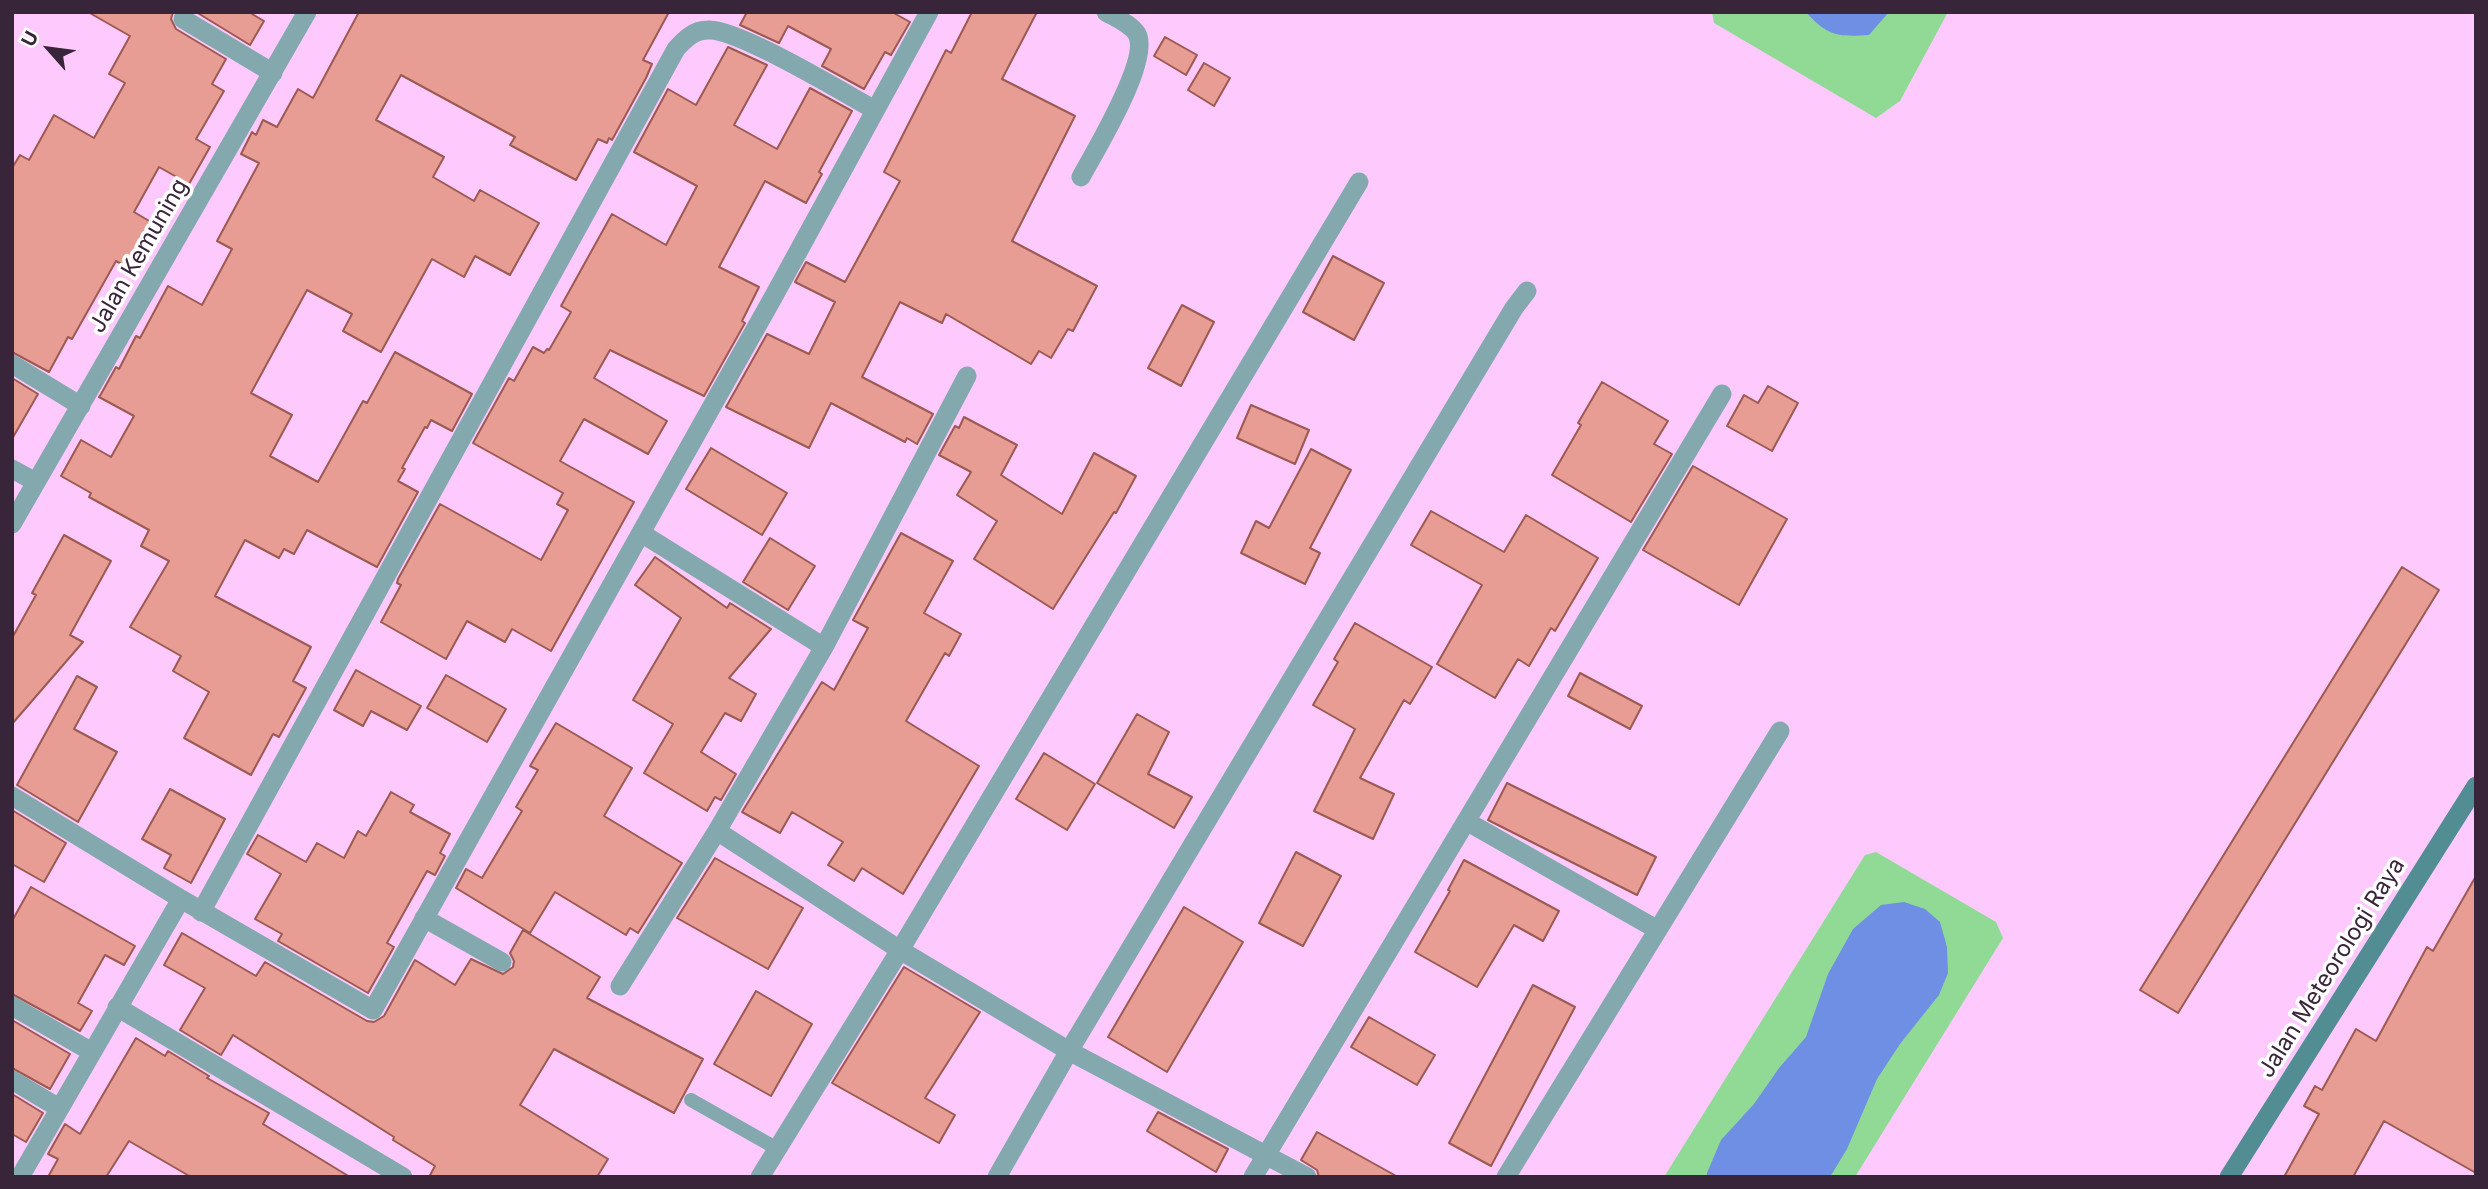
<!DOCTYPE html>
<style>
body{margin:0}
#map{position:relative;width:2488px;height:1189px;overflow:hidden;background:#fecafe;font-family:Inter,sans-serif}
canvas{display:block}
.frame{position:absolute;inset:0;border:14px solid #392539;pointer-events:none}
.north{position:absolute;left:14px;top:14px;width:70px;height:70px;-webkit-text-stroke:5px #fff;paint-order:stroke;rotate:298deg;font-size:19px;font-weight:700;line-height:28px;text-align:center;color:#392539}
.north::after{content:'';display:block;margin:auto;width:24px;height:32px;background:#392539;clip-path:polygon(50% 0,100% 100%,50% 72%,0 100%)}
</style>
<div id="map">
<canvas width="2488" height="1189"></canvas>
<div class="frame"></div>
<div class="north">U</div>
</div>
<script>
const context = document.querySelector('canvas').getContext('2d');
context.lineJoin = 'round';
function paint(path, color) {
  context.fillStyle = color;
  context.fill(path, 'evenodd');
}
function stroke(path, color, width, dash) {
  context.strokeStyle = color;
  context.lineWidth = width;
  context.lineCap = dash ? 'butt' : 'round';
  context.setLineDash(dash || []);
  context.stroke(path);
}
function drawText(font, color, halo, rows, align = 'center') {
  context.font = font + ' Inter,sans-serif';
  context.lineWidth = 7;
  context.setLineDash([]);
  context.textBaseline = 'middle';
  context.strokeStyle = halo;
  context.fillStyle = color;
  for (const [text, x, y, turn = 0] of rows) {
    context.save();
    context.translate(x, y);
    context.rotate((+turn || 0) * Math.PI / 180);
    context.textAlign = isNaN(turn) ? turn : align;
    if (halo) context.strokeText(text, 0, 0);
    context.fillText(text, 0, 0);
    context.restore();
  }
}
paint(new Path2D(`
 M 1712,12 L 1948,12 L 1900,101 L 1876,118 L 1714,23 Z
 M 1876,852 L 1996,922 L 2003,938 L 1855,1177 L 1664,1177 L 1865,855 Z`), '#90da96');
paint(new Path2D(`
 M 1806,12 L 1889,12 L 1869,35 C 1838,37 1827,36 1806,12 Z
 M 1904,902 L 1925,909 L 1940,922 L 1947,947 L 1948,973 L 1939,995 L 1900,1044 L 1877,1079 L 1847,1149 L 1830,1177 L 1707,1177 L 1707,1173 L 1721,1140 L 1754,1104 L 1779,1068 L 1806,1037 L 1828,974 L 1853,929 L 1881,905 Z`), '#6e8fe3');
const building = new Path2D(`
 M 88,12 L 173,12 L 171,19 L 176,29 L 226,59 L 212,84 L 224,91 L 196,139 L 210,147 L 189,184 L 159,167 L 134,212 L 161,228 L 136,272 L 116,261 L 72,339 L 68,337 L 49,372 L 12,352 L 12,168 L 20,155 L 29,160 L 54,115 L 94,138 L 125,83 L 109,74 L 130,36 Z
 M 196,12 L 253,12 L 252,14 L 264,21 L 250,45 Z
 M 359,12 L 669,12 L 643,60 L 652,64 L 646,78 L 612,140 L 609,138 L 607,143 L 598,139 L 576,180 L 510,145 L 515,137 L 401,75 L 376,120 L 444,157 L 433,177 L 474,201 L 480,190 L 539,223 L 510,275 L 475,256 L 464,277 L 432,259 L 381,352 L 343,331 L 352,314 L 307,290 L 251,393 L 292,415 L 270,456 L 318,482 L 363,401 L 367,403 L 395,352 L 472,394 L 452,431 L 431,420 L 427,428 L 425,427 L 402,468 L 405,469 L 398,481 L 418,492 L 377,567 L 307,530 L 294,554 L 284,549 L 279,558 L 245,540 L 215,596 L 311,647 L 293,681 L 306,688 L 279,737 L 273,734 L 251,775 L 184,738 L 209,692 L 173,671 L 181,656 L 130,627 L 169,561 L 141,546 L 149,530 L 89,497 L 91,493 L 61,476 L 81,440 L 111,457 L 134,416 L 99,397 L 101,394 L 116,367 L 119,369 L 136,336 L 140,338 L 168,286 L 202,305 L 232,249 L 217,241 L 259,163 L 241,154 L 252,132 L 256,135 L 263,120 L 277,127 L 298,89 L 313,98 Z
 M 747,12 L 892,12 L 910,22 L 891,55 L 885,52 L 864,89 L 822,66 L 831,49 L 788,26 L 779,43 L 740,25 Z
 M 972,12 L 1037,12 L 1002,79 L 1075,116 L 1012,241 L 1097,286 L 1073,331 L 1068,329 L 1051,358 L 1039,351 L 1031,364 L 946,314 L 942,323 L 900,302 L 862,377 L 933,414 L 917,444 L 907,438 L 905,442 L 831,403 L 809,448 L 726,407 L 767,334 L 809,354 L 835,302 L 795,282 L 806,262 L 845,282 L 900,181 L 884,172 L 946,50 L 951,53 Z
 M 1165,37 L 1197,55 L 1186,75 L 1154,56 Z
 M 728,47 L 767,65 L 734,125 L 777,149 L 810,88 L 852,111 L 819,172 L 822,174 L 806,203 L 765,181 L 719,267 L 759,287 L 742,321 L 745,323 L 704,396 L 610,350 L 594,378 L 667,421 L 648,454 L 584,419 L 560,461 L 634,502 L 551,651 L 512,629 L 505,642 L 467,621 L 446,659 L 381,622 L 401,585 L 397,583 L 398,579 L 440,504 L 541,560 L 568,510 L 557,504 L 563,493 L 473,443 L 509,378 L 514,381 L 533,347 L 544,353 L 547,349 L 549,350 L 571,312 L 561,306 L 612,214 L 666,245 L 697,186 L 634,152 L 668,89 L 696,105 Z
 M 1204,63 L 1230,78 L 1214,106 L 1188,90 Z
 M 1333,256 L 1384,283 L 1354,340 L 1303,312 Z
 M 1182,305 L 1214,322 L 1181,386 L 1148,368 Z
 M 12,378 L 38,394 L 12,439 Z
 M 1602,382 L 1668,421 L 1654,444 L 1672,454 L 1631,522 L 1552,475 L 1581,425 L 1578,423 Z
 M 1768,386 L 1798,403 L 1772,451 L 1727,426 L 1744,395 L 1758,403 Z
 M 1251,405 L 1309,430 L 1295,464 L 1237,438 Z
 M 964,417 L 1017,445 L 1001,475 L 1062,514 L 1094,453 L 1136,476 L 1116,513 L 1114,512 L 1053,609 L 974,559 L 997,521 L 957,495 L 971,472 L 939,455 L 955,426 L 959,428 Z
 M 711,448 L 787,493 L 762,535 L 686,489 Z
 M 1311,449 L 1351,470 L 1310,548 L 1320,553 L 1305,584 L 1241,553 L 1256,521 L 1269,528 Z
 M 1693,466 L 1787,519 L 1739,605 L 1643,550 Z
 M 1431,511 L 1504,552 L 1526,515 L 1598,558 L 1555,631 L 1551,628 L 1529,666 L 1518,659 L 1495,698 L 1437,664 L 1482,585 L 1411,545 Z
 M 901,533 L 953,561 L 924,613 L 961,634 L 949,656 L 945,653 L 906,721 L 979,766 L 903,894 L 862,868 L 854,881 L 828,865 L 843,842 L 792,812 L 780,833 L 742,812 L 822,682 L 834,690 L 868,628 L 853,620 Z
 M 64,535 L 111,561 L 70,635 L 83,642 L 12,724 L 12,638 L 36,595 L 32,593 Z
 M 770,538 L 815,566 L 788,610 L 743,582 Z
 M 655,557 L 727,608 L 730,603 L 771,629 L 729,678 L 756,694 L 741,721 L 725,713 L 701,752 L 736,774 L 721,800 L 715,797 L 707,811 L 644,773 L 673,724 L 633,700 L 681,618 L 635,585 Z
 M 2402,567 L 2439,590 L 2178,1013 L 2140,990 Z
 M 1355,623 L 1432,667 L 1410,704 L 1404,700 L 1360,778 L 1394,794 L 1373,839 L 1314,811 L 1355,729 L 1313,705 L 1338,662 L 1334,659 Z
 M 356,670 L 421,706 L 407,730 L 371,711 L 363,726 L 334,710 Z
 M 1580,673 L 1642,706 L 1630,729 L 1568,696 Z
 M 446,675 L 506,709 L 487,742 L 427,708 Z
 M 77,676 L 97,687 L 74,729 L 117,752 L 78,822 L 17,785 Z
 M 1137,714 L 1169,732 L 1148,774 L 1192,797 L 1174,828 L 1097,783 Z
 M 556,723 L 632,768 L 604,816 L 682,863 L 638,933 L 630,928 L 626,935 L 555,892 L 530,933 L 456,888 L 466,869 L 482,878 L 522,811 L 516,807 L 538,770 L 530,766 Z
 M 1044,753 L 1095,784 L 1067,830 L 1016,799 Z
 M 1507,783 L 1656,857 L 1637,895 L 1488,820 Z
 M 170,789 L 225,819 L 191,883 L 164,868 L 171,855 L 142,839 Z
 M 391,792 L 414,805 L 410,812 L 450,834 L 440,853 L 445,856 L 435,875 L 427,871 L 387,943 L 394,947 L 368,993 L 278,941 L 282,934 L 255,919 L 281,874 L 247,854 L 258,835 L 306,862 L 317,843 L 344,858 L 358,831 L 366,836 Z
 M 12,810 L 66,843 L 44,882 L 12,864 Z
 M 1296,852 L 1341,876 L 1303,946 L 1259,923 Z
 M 715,858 L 803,908 L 768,969 L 677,918 Z
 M 1464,860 L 1559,911 L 1543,941 L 1514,925 L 1477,987 L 1415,952 L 1450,891 L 1448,890 Z
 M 2476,876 L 2476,1173 L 2384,1121 L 2353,1177 L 2284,1177 L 2319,1114 L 2304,1106 L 2315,1086 L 2322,1090 L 2356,1029 L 2376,1041 L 2427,947 L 2433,951 Z
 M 31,887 L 135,946 L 124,965 L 105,955 L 78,1003 L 92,1011 L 80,1031 L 12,994 L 12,921 Z
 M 1184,907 L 1243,942 L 1167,1072 L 1108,1037 Z
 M 523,930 L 600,977 L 587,998 L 703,1059 L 674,1113 L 554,1049 L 520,1105 L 608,1159 L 597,1177 L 429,1177 L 435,1166 L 427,1161 L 393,1140 L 394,1137 L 233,1035 L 221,1055 L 180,1030 L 205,988 L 164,965 L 182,933 L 256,976 L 265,962 L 367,1021 L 374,1022 L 384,1016 L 415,960 L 455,985 L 471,959 L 503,974 L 513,967 L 514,961 L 510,953 Z
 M 904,967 L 980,1012 L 925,1098 L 955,1115 L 939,1143 L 832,1083 Z
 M 1533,985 L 1575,1007 L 1491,1166 L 1449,1143 Z
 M 756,991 L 812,1024 L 771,1096 L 714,1064 Z
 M 1369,1017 L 1435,1055 L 1417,1085 L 1351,1047 Z
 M 12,1020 L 70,1054 L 50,1089 L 12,1068 Z
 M 136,1038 L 165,1056 L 168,1051 L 209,1076 L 207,1078 L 269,1113 L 263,1124 L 350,1177 L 191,1177 L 129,1141 L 106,1177 L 48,1177 L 58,1159 L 48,1154 L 65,1124 L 80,1134 Z
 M 12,1094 L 43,1113 L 26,1142 L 12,1134 Z
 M 1158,1112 L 1228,1149 L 1216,1172 L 1147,1131 Z
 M 1317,1132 L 1398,1177 L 1319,1177 L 1317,1170 L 1301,1160 Z`);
paint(building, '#e79d94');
stroke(building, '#9c5952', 2);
stroke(new Path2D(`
 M 691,1100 L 776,1148`), '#83a8ad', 14);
stroke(new Path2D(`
 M 183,19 L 273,73
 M 1081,177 C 1095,151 1151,60 1137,34 C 1131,24 1116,18 1106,12
 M 12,364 L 81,406
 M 12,469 L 36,482
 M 12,524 L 307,12
 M 824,647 L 967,376
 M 12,796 L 181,899 L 373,1010 L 775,294 L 929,12
 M 1466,821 L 1658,930
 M 717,831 L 900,950 L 1069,1051 L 1307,1177
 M 201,912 L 676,49 C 685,39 694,30 708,30 C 737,28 844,93 875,110
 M 424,918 L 502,962
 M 620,986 L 717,831 L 824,647 L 641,533
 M 12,1006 L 92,1052
 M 117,1007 L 403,1177
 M 12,1080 L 59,1108
 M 20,1177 L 181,899
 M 760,1177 L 900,950 L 1359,182
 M 997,1177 L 1069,1051 L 1514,308 L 1527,291
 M 1253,1177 L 1722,394
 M 1506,1177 L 1780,731`), '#83a8ad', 19);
stroke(new Path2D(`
 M 2229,1177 L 2476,786`), '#538d94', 19);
drawText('23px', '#392539', '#fff', [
 ["Jalan Kemuning",139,256,-60],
 ["Jalan Meteorologi Raya",2332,968,-58]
]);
</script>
